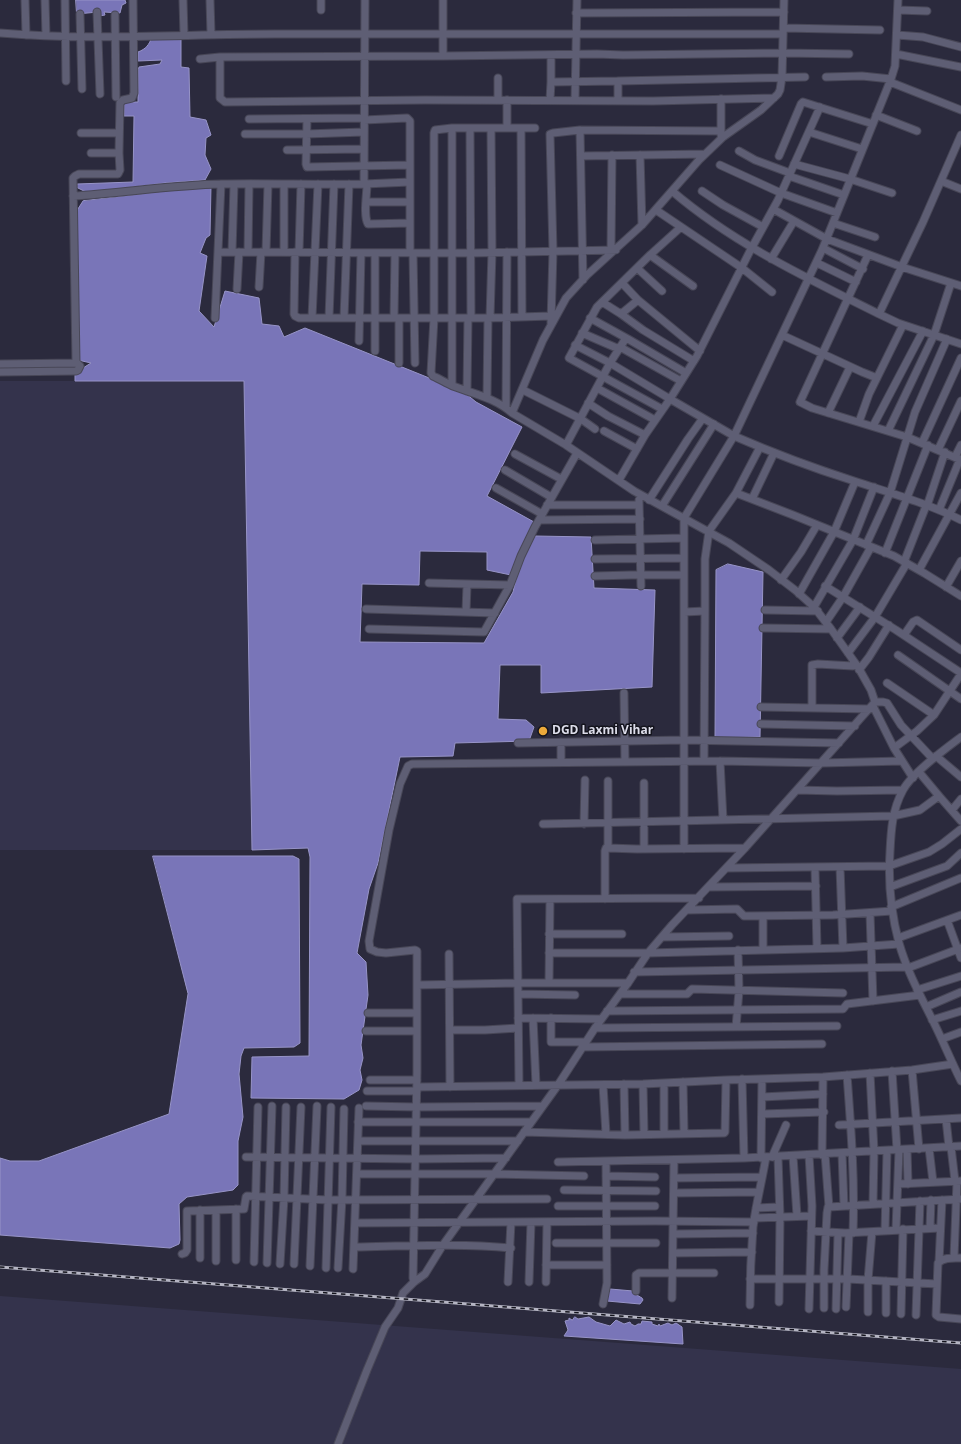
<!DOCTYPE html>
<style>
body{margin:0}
canvas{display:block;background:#2b2a3d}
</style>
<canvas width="961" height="1444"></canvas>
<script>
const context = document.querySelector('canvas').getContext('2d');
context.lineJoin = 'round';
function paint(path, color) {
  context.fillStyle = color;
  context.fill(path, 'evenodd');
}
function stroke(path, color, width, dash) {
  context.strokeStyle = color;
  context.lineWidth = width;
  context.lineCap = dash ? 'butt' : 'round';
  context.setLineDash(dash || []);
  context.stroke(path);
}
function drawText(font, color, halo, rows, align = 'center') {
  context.font = font + ' "Open Sans",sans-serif';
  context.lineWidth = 3;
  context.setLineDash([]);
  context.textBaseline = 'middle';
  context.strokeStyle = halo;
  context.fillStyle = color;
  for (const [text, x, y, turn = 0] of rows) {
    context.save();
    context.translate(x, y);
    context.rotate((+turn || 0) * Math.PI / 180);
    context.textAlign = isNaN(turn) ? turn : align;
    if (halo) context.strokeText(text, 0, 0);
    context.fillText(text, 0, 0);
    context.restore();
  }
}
paint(new Path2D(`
 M 0,381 L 244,381 L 252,850 L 0,850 Z
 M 0,1296 L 961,1369 L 961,1444 L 0,1444 Z`), '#34334c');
const water = new Path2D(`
 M 76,0 L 125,0 L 126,3 L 122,5 L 120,13 L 104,12 L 105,15 L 99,16 L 98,12 L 77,14 Z
 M 152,37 L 181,39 L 181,67 L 189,68 L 190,117 L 206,120 L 211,135 L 206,138 L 205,155 L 211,169 L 205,180 L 165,183 L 88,193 L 76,187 L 77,184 L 133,182 L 134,116 L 124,116 L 124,102 L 138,102 L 138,70 L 139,67 L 160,64 L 162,60 L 138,61 L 138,52 C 146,49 149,45 152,37 Z
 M 211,186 L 210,235 L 206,238 L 200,253 L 207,256 L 199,311 L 214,327 L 225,291 L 259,298 L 262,324 L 279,326 L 284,337 L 305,328 L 464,392 L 476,402 L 522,427 L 487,496 L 534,522 L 511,575 L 487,570 L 487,552 L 420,551 L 419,585 L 362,584 L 360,642 L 484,643 L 513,592 L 521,558 L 535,536 L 591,537 L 594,588 L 655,590 L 652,687 L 541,693 L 541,665 L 500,665 L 498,719 L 526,720 L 534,727 L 529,741 L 455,743 L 453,756 L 400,757 L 378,863 L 369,889 L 357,953 L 366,962 L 368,995 L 361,1045 L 363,1058 L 360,1070 L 362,1080 L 359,1090 L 344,1099 L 251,1098 L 252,1057 L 309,1056 L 310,857 L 308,848 L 252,850 L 244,381 L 75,381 L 75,373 L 91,363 L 78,360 L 76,212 L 83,201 Z
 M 728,564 L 763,572 L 760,737 L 715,738 L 716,570 Z
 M 153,856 L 293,856 L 299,859 L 300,1043 L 294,1047 L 244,1048 L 241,1056 L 239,1074 L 243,1117 L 238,1141 L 238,1185 L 233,1190 L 187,1197 L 179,1204 L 180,1240 L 179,1244 L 170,1248 L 0,1235 L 0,1158 L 10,1161 L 39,1161 L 169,1114 L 188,994 Z
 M 610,1289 L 633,1291 L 635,1294 L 642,1298 L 643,1300 L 640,1304 L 607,1301 Z
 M 575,1317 L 578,1319 L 589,1317 L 596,1322 L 610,1326 L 616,1320 L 624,1324 L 630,1322 L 631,1324 L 635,1326 L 638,1324 L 641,1324 L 642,1321 L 652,1322 L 652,1324 L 658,1326 L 659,1324 L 660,1326 L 668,1323 L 672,1325 L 676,1323 L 682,1327 L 683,1344 L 564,1336 L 568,1330 L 565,1321 L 569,1320 L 569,1318 L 572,1320 Z`);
paint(water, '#7975b8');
stroke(water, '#9794c7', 1);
const minor = new Path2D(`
 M 25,0 L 26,35
 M 45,0 L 46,36
 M 65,0 L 66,81
 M 183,0 L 184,35
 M 210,0 L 211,34
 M 443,0 L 443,56
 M 321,10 L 321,0
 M 898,10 L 927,11
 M 97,12 L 100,94
 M 576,13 L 784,12
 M 80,14 L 82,89
 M 115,15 L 116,97
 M 784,28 L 880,30
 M 0,33 C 91,41 184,34 275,34 C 445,34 614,34 783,34
 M 897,35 L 923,37 L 961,47
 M 896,54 L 961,67
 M 551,55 L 551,82
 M 220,57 L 220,98 L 225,102 L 425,100 L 653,101 L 774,98
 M 200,59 L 220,57 L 443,56 L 597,54 L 623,55 L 783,53 L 849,54
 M 826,77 L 862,76 L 891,79
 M 498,78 L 498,100
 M 890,82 L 961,110
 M 507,100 L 507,128
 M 550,100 L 551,82 L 618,81
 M 575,100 L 577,0
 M 618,101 L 618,81 L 805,77
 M 876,115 L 917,131
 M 249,119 L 364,118
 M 307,119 L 306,164 L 307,167 L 410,165
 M 364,120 L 407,118 L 410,121 L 410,253
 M 470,128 L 471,318
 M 521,128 L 522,317
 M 580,130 L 583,280
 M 809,132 L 862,149
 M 81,133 L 119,133
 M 245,134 L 306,134 L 364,132
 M 721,135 L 721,99
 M 961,135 L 923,222 L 879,314 L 898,323 L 961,344
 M 287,150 L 364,149
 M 739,151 L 755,160 L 790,173
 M 119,153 L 120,103 L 123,100 L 132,98 L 134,93 L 133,0
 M 640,155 L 642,225
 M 581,156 L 705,154
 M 779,156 L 801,104 L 803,102 L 873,124
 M 794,164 L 850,179 L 892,193
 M 720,165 L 781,193 L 837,213
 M 789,176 L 844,195
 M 941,181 L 961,189
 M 364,184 L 410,182
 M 367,184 C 367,194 363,215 368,224 L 410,223
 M 672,191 C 734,244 807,278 879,314
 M 702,191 L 723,205 L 763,227
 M 73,196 C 123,193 172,185 221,184 C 269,183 317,185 364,184 L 365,0
 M 366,202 L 410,202
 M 773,209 L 827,239 L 902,267 L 961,286
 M 656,210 L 742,268 L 772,292
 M 833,223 L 875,237
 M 823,248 L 863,269
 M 611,250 L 612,155
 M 218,252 L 472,253 L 616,250
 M 232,252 L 234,184
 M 248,252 L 249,184
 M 266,252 L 268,184
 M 284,252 L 284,184
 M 295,252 L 294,314 L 295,316 L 299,318 L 488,318 L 551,316
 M 299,252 L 301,184
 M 413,253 L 415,363
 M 650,255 L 693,286
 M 868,255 L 800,402 L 812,408 L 907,437 L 961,460
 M 771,259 L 794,221
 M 817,263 L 856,282
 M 637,268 L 662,291
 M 622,283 L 638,300 L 700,351
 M 259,287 L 261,252
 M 237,289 L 239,252
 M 602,302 L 621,314 L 638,300
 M 621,314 L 643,330 L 694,361
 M 215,318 L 221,184
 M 312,318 L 318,184
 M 329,318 L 334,184
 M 344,318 L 349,184
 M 394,318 L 395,253
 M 399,318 L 399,363
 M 490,318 L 492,252 L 491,128
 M 590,318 L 628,339 L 686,373
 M 551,323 L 553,251 L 550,134 L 553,133 L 580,130 L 721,131
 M 582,333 L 619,349
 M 782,335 L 862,372 L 877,378
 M 359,341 L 361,253
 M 575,345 L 610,363 L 670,399 L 697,356 L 750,251 L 778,200 L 820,107
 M 620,347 L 681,381
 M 375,351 L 375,253
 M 76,363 L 73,178 L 75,176 L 79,174 L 118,174 L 120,170 L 119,153 L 91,153
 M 0,364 L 76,363 L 78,364 L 80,366 L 78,370 L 76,371 L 0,372
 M 452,385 L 452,128
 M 597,388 L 655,420
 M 523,390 L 581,419 L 595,429
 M 467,391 L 468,318
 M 487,397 L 488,318
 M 588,403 L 608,416 L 645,435
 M 506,408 L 507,252
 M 662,409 L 569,358 L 597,307 L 650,255 L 681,227
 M 512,413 C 495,398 474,394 453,386 C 446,383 440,379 433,376 L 431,373 L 434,318 L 434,133 L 435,130 L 452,128 L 535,128
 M 828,413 L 850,367
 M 859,422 L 869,394 L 903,325
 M 873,426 L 923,331
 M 604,431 L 637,449
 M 888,431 L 934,335 L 951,283
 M 922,443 L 961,358
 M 566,445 L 610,363 L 626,338
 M 938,450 L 961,401
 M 515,454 L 561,479
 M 955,457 L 961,445
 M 505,470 L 551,497
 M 619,480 L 645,435 L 670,399 L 734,436 L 822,250 L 891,79 L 895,66 L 898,0
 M 496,488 L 542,514
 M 736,493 L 760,447
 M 752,499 L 774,453
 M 639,500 L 641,586
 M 649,500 L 688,439 L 703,418
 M 547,505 L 639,505
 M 662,506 L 714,424
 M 927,506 L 945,452
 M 939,510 L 960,459
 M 539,520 L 640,519
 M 595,540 L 684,538
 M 866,545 L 890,493 L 915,412 L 947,339
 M 885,553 L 928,445
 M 595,559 L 684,558
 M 904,562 L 926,506
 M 919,570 L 961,493
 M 595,576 L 631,575 L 684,575
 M 781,580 L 801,552 L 817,525
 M 429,583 L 510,585
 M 825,586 L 896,630 L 961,673
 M 946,587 L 961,561
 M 799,594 L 834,532 L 855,482
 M 814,607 L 853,540 L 874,487
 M 366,609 L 495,613
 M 765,610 L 818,611
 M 466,612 L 467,585
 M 684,612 L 705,611 L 705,559 L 709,531 L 736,493 L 793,515 L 894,556 L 924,573 L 961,596
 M 826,622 L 843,597 L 871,547
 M 763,628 L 831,629
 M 369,629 L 484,632 L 510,585 L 521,556 L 535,527 L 577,453
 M 904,635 L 913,622 L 917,620 L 961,650
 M 837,638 L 860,607
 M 848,653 L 875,617 L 907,563
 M 898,655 L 961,699
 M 859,670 L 869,657 L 889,625
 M 887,683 L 934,715
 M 624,693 L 625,762
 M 875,702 L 883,702 L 887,703 L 901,725 L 933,759
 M 873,706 L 894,748 L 913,778
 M 761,707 L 870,709
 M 812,708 L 812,665 L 818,664 L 853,666
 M 761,724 L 855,726
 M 961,737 C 945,749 912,773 903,790 C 892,810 891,831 890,852 C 888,883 891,913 899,943 C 907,971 920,995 933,1021 C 943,1041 951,1061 961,1081
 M 518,743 L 684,740 L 839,743
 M 894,748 L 917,731 L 934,715 L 961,674
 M 936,756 L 961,777
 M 704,761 L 705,611
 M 720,761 L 723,820
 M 561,762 L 561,742
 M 919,772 L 939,796
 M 797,790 L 837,791 L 903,790
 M 952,810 L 961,799
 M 543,824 L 893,816 L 920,810 L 939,796 L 961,821
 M 584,824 L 585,780
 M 608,848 L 637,849 L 745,848
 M 644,849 L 644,783
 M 684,849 L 684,518 L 734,436 C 773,453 813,468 854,481 C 890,493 927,503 961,520
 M 840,867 L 843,948
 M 727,868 L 889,866 L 929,852 L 942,844 L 961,829
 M 815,868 L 817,948
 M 709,887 L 816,886
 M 890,887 L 947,866 L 961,853
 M 605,899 L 605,851 L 606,848 L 608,848 L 608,781
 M 891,907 L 961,878
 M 687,910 L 737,909 L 744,916 L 833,915 L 892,911
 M 870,913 L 873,1001
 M 763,916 L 763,949
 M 947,920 L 961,958
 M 549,934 L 622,934
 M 662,937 L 729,936
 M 898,938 L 961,915
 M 549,953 L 648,953 L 843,948 L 899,944
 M 449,954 L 450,1087
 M 908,968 L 961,948
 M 634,972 L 907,967
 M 549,983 L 550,899
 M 417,985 L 518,983 L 628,983
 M 917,990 L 961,976
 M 518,994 L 575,995
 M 620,994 L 687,994 L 692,989 L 843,993
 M 926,1007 L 961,992
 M 607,1011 L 843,1009 L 847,1004 L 920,995
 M 368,1013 L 417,1013
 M 518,1018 L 601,1019
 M 533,1018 L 536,1085
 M 551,1018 L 551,1042 L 585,1042
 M 932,1020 L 961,1011
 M 736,1027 L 739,991 L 738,950
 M 595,1028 L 837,1026
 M 450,1030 L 485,1030 L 518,1028
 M 366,1031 L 417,1031
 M 942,1039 L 961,1032
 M 582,1047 L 822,1044
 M 912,1070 L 919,1149
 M 892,1071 L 897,1150
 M 870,1073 L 874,1151 L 873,1204
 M 847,1075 C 851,1128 855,1180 853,1233
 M 742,1079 L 744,1158
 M 370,1080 L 417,1080
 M 683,1082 L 684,1133
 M 664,1083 L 664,1134
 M 624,1084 L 625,1135
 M 643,1084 L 644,1134
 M 519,1085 L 517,899 L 699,898
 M 603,1085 L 606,1134
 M 417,1087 L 643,1084 L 726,1080 L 823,1077 L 912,1070 L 953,1064
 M 367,1091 L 417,1091
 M 762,1097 L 823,1094
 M 366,1106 L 417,1107 L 542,1106
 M 762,1114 L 824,1112
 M 946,1119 L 949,1147
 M 358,1122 L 531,1122
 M 839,1125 L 961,1118
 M 524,1132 L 625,1135 L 724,1133 L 725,1132 L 726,1080
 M 358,1141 L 518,1141
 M 951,1147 L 955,1181
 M 929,1148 L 933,1182
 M 907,1149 L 908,1184
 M 842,1153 L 844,1206
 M 825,1154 L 829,1207 L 961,1199
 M 809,1155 L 812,1206 L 809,1309
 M 822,1155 L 823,1077
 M 793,1156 L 797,1216
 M 246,1157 L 415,1159 L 506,1158
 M 772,1157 L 786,1125
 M 778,1157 L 780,1217 L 779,1302
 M 761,1158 L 762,1079
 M 558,1162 L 744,1158 L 961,1146
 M 357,1174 L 494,1174 L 584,1176
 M 606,1176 L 655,1177
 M 674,1178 L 762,1177
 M 898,1184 L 961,1181
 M 564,1190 L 656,1191
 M 674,1193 L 759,1192
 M 558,1206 L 655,1206
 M 756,1208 L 779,1207
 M 200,1210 L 200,1258
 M 755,1218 L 811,1216
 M 356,1223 L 655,1221 L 754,1222
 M 930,1228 L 931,1200
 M 896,1229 L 899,1150
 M 811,1231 L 845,1233 L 940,1228
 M 885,1231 L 887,1151
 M 674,1234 L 753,1233
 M 556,1243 L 656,1243
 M 355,1247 C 407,1246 459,1243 511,1248
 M 673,1253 L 752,1252
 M 182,1254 L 185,1253 L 187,1250 L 187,1211 L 244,1209 L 246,1197 L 247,1196 L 328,1200 L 547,1199
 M 954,1258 L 957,1181
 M 961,1258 C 953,1258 944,1257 938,1263 L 936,1315 L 939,1317 L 961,1319
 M 236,1260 L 236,1209
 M 216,1261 L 216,1210
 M 254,1262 L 258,1107
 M 939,1262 L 942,1200
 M 267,1263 L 272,1106
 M 280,1264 L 284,1198 L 286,1107
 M 294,1264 L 301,1107
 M 546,1265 L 607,1265
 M 310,1266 L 317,1106
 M 326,1268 L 331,1107
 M 338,1268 L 342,1199 L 344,1109
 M 353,1269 L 359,1108
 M 750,1279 L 848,1279 L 937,1284
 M 414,1282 L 413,1278 L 417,1072 L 417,951 L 415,950 L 386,953 L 377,952 L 370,949 L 369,941 L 389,830 L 400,784 L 408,766 L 412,764 L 720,761 L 822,763 L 902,761
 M 508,1282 L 511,1222
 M 529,1282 L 531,1222
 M 546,1282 L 547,1222
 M 636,1291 L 636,1275 L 639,1273 L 714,1273
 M 672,1298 L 674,1160
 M 603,1304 L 607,1283 L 606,1162
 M 750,1305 C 750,1279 751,1253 753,1227 C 756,1204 762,1181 766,1157
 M 846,1307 L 849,1233
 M 824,1308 L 824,1270 L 827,1213 L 828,1207
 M 836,1309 L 838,1233
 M 868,1312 L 868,1280 L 872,1232
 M 886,1313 L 886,1281
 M 901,1314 L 903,1229
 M 916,1315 L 920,1201
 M 338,1444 L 367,1370 L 385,1327 L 398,1308 L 403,1293 L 414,1282 L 425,1274 L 443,1245 L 558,1085 L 595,1028 L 628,983 L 648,953 L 672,925 L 745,848 L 875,702 L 871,690 L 858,667 L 831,629 L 814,607 L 795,590 L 769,570 L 729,543 L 634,491 L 566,445 L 512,413 L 543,340 L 566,298 L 587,275 L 642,225 L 699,160 L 723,137 L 761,110 L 778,94 L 780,90 L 782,77 L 784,0`);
stroke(minor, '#484757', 9);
stroke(minor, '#5e5e74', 7);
const rail = new Path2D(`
 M 0,1267 L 961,1343`);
stroke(rail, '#b5b5c3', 3);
stroke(rail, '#14141d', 1.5, [4.5]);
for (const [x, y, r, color] of [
 [543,731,5,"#eca93a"]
]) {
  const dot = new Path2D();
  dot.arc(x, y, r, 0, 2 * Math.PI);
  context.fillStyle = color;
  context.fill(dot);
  stroke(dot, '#14141d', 1.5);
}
drawText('bold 12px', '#ddddea', '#14141d', [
 ["DGD Laxmi Vihar",552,731]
], 'left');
</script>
